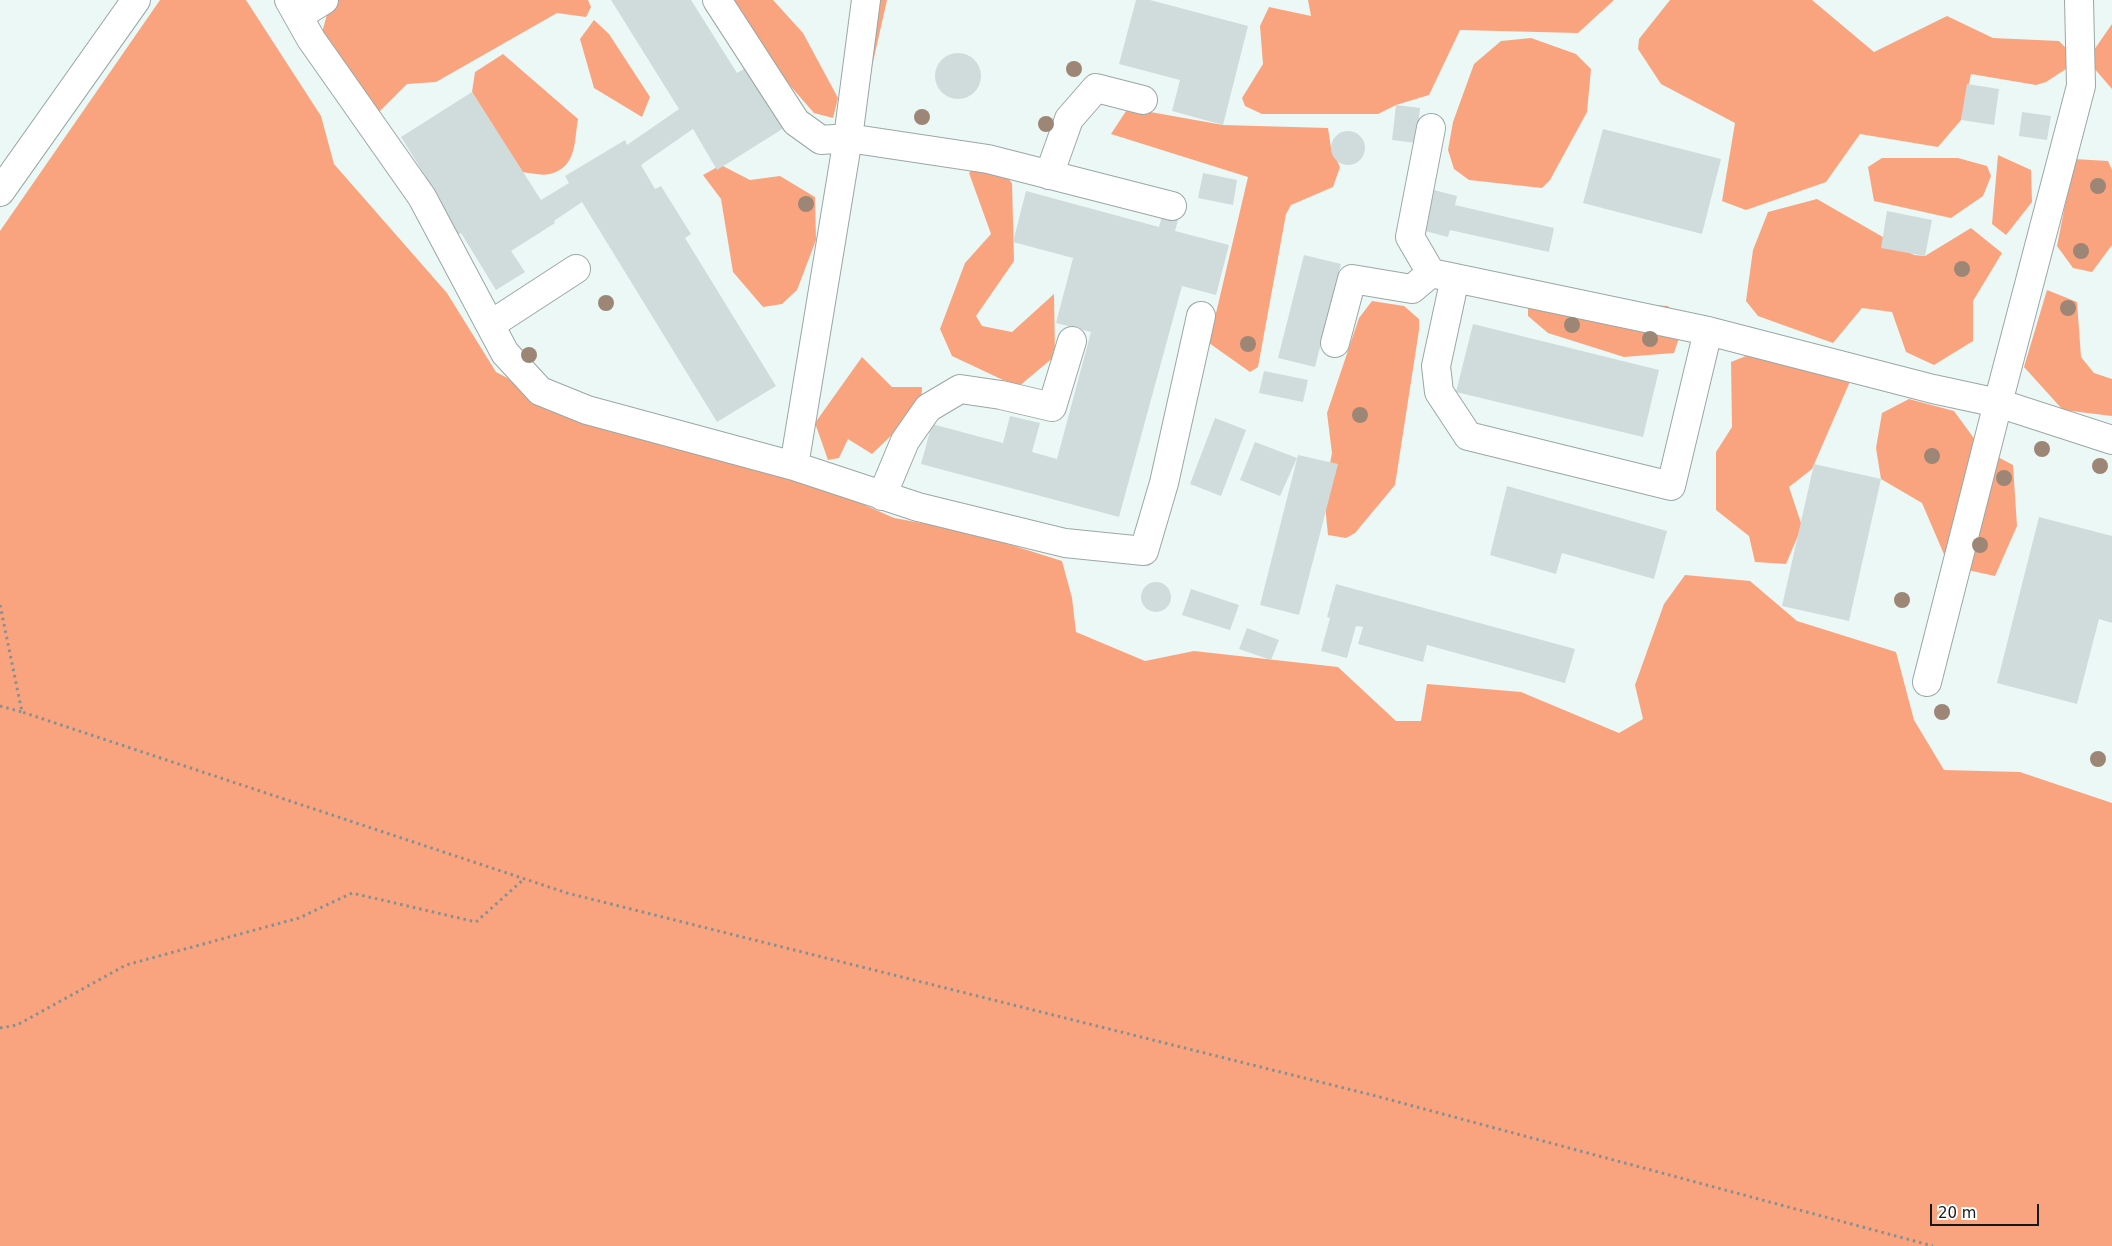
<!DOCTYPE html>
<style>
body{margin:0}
#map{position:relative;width:2112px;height:1246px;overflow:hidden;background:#ebf8f6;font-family:"DejaVu Sans",sans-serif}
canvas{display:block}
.scale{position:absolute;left:1930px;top:1204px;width:109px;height:22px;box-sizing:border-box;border:2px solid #151919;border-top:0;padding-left:6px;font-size:15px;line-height:18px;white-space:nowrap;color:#151919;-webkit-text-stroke:4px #fff;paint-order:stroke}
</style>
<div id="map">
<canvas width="2112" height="1246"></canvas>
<div class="scale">20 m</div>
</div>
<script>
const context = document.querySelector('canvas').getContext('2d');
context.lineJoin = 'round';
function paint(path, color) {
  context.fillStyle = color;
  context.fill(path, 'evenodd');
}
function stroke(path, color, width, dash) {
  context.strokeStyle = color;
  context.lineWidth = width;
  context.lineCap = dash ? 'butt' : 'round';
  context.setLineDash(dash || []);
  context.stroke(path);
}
paint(new Path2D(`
 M 160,0 L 246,0 L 321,116 L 334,164 L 447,293 L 496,372 L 576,414 L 770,463 L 894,518 L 970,532 L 1062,561 L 1072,598 L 1076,632 L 1145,661 L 1194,651 L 1338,667 L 1396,721 L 1421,721 L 1427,684 L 1521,692 L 1619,733 L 1643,719 L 1635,685 L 1664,604 L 1685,575 L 1750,581 L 1797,621 L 1896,652 L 1914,720 L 1944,770 L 2020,772 L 2112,803 L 2112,1246 L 0,1246 L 0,231 Z
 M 331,0 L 588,0 L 591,7 L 586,17 L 557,13 L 436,82 L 407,84 L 379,112 L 318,47 Z
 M 728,0 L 773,0 L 803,33 L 838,98 L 833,118 L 814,113 L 752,42 Z
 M 857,0 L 887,0 L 871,71 L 856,55 Z
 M 1308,0 L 1614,0 L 1578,33 L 1460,30 L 1429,95 L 1396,105 L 1378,114 L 1262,114 L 1245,106 L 1242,98 L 1263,64 L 1260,26 L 1269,7 L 1311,16 Z
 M 1670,0 L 1812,0 L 1874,52 L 1947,16 L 1993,38 L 2059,41 L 2066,48 L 2066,69 L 2046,82 L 2036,85 L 1971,74 L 1961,120 L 1938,147 L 1860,134 L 1826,182 L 1746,210 L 1722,201 L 1735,123 L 1661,84 L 1638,49 L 1639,39 Z
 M 594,20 L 609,34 L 650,97 L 642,117 L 594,88 L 580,39 Z
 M 2112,24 L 2112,89 L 2087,60 Z
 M 1531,38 L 1576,54 L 1591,69 L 1587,112 L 1550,180 L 1542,188 L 1469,180 L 1454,169 L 1448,150 L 1453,122 L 1474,64 L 1501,41 Z
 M 503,54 L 578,119 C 574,142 577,167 550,174 C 542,176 530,173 522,172 L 472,92 L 475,72 Z
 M 1128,108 L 1223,125 L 1328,128 L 1331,148 L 1340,167 L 1333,187 L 1291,205 L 1286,214 L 1258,367 L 1250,372 L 1209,343 L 1248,177 L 1111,134 Z
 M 986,153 L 1012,183 L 1014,261 L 976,316 L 982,326 L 1012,332 L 1054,294 L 1055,356 L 1018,387 L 952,356 L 940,329 L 965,263 L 991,234 L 969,173 Z
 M 1998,155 L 2031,170 L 2032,202 L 2006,235 L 1992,224 Z
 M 1882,158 L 1958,158 L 1987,166 L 1991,176 L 1983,196 L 1951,218 L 1874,201 L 1868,167 Z
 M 2074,159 L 2108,161 L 2112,170 L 2112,245 L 2092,272 L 2073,268 L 2057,246 Z
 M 721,165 L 750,180 L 780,176 L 815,197 L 816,240 L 797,290 L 782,304 L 763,307 L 733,272 L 721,199 L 703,175 Z
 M 1817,199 L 1914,255 L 1925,256 L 1971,228 L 2002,253 L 1973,301 L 1973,341 L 1934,365 L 1906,352 L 1892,312 L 1862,308 L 1833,343 L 1758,316 L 1746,301 L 1753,250 L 1768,212 Z
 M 2047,290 L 2077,302 L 2081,357 L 2094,373 L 2112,379 L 2112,416 L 2063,410 L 2024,367 Z
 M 1528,296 L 1668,306 L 1684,323 L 1674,353 L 1624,357 L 1548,333 L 1528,316 Z
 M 1372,301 L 1404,306 L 1419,319 L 1419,330 L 1395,485 L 1355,533 L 1346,538 L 1328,535 L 1324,495 L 1332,453 L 1327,413 L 1359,318 Z
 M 1781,342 L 1858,363 L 1812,469 L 1789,487 L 1802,526 L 1786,564 L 1755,562 L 1749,536 L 1716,510 L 1716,452 L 1732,427 L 1731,362 Z
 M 862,357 L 892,387 L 922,387 L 921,407 L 872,454 L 848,439 L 839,458 L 828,460 L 815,423 Z
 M 1909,399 L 1954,411 L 1981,448 L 2013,465 L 2017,526 L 1995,576 L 1949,566 L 1922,503 L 1881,479 L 1876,448 L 1882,413 Z`), '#faa47f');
paint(new Path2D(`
 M 611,0 L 691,0 L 737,73 L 747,67 L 784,128 L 717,170 L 693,129 L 641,165 L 655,189 L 661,186 L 691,234 L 685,238 L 776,386 L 717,422 L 582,202 L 554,221 L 555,223 L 511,251 L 525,272 L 496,290 L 461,233 L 456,236 L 420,180 L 426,177 L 401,137 L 472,92 L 541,200 L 569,183 L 565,176 L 625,140 L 627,145 L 679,109 Z
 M 1136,0 L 1150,0 L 1248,26 L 1223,125 L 1172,111 L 1180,80 L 1119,64 Z
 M935 76a23 23 0 1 1 46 0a23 23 0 1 1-46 0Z
 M 1967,84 L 1999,89 L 1994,125 L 1961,120 Z
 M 1396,105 L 1420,108 L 1416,143 L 1392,140 Z
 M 2022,112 L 2051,116 L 2047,140 L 2019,136 Z
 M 1603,129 L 1721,159 L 1702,234 L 1583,203 Z
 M1331 148a17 17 0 1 1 34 0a17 17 0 1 1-34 0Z
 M 1203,173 L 1237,180 L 1233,205 L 1198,198 Z
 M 1434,190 L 1457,196 L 1455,205 L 1554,228 L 1549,252 L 1450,230 L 1448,237 L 1425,231 Z
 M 1026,191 L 1159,227 L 1162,216 L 1178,220 L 1175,231 L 1229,245 L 1216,295 L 1182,286 L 1119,517 L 921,464 L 932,424 L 1003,443 L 1010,416 L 1040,423 L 1032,452 L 1057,459 L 1091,332 L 1056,323 L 1073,258 L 1013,242 Z
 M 1887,211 L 1932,220 L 1925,256 L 1881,248 Z
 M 1304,255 L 1341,264 L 1315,367 L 1278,358 Z
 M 1473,324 L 1659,370 L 1643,437 L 1456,392 Z
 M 1264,371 L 1308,380 L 1303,402 L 1259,393 Z
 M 1215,418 L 1246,430 L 1221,496 L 1190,484 Z
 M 1255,442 L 1297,458 L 1280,496 L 1240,480 Z
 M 1298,455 L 1338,464 L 1299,615 L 1260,605 Z
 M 1814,464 L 1881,479 L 1849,621 L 1782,606 Z
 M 1507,486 L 1667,531 L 1654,579 L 1562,553 L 1556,574 L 1490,555 Z
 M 2039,517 L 2112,536 L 2112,623 L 2099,619 L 2077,704 L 1997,683 Z
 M1141 597a15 15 0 1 1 30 0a15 15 0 1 1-30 0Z
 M 1336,584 L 1575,649 L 1565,683 L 1427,645 L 1423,662 L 1358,644 L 1363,627 L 1356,626 L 1347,658 L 1321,651 L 1330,618 L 1327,617 Z
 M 1191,589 L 1239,605 L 1230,630 L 1182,615 Z
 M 1247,628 L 1279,640 L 1271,660 L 1239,649 Z`), '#d0dcdb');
const minor = new Path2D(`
 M 289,0 L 311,39 L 422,197 L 505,353 L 540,391 L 587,410 L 794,466
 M 717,0 L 796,122 L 821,140 L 848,138 L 988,159 L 1172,206
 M 866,0 L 848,138 L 794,466 L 918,507 L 1065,543 L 1144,551 L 1164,483 L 1201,316
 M 2079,0 L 2081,86 L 1998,403 L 2112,440
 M 298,16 L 324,0
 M 1431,128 L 1410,237 L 1431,273
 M 1049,175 L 1069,119 L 1096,88 L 1143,100
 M 0,192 L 136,0
 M 1455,278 L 1436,366 L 1439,392 L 1468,436 L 1671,486 L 1708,331 L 1933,389 L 1998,403 L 1927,682
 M 490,325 L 576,269
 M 1335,343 L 1352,279 L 1412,289 L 1431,273 L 1708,331
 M 882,496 L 905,441 L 928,408 L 960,389 L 1001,395 L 1052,407 L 1072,341`);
stroke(minor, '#9ba7a5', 30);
stroke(new Path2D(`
 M 0,605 L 22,712 L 567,893 L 1376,1096 L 1933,1246
 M 0,706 L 22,712
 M 0,1028 L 17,1025 L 126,965 L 299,918 L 352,893 L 476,922 L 524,879`), '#88908f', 3, [2.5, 4]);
stroke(minor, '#fff', 28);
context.fillStyle = '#9d8676';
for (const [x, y] of [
 [1074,69],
 [922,117],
 [1046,124],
 [2098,186],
 [806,204],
 [2081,251],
 [1962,269],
 [606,303],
 [2068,308],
 [1572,325],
 [1650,339],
 [1248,344],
 [529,355],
 [1360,415],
 [2042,449],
 [1932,456],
 [2100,466],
 [2004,478],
 [1980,545],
 [1902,600],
 [1942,712],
 [2098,759]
]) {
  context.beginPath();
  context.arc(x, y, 8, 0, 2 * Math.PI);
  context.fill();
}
</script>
